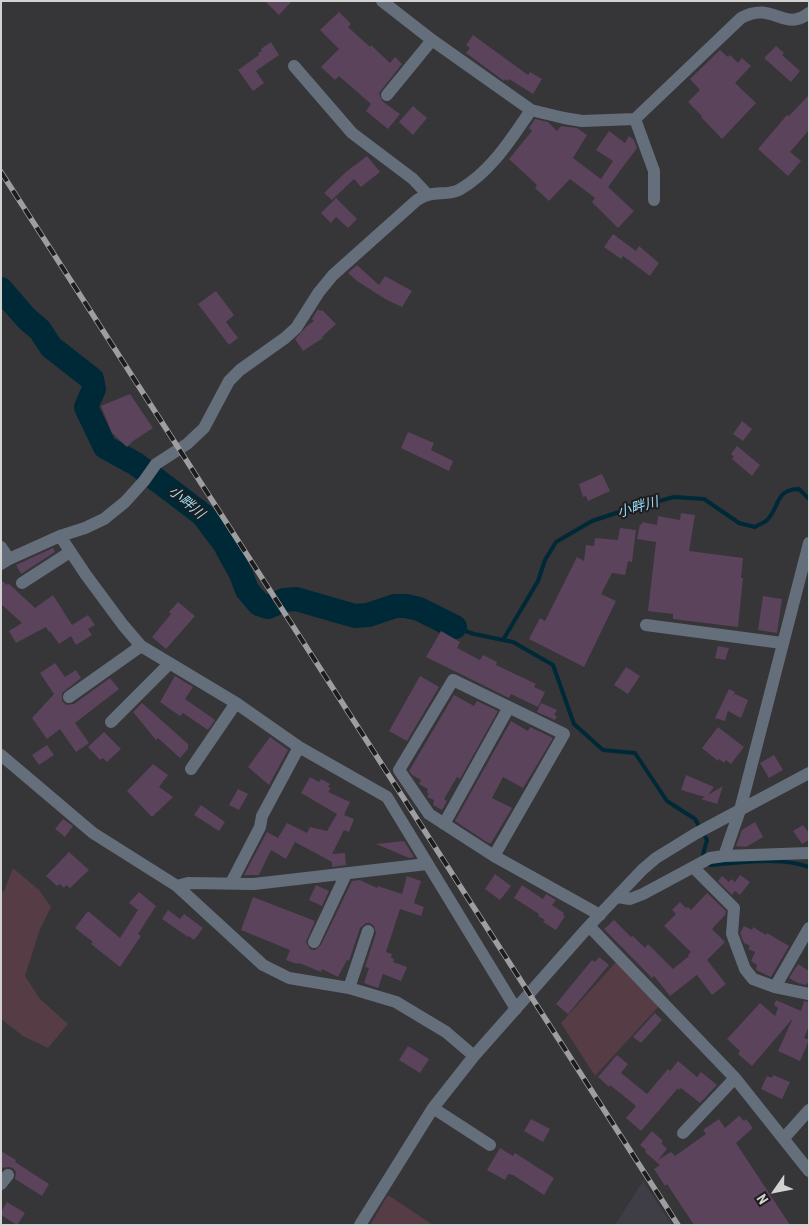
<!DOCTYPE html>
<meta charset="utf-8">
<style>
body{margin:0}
#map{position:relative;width:810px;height:1226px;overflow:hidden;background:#363538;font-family:"Roboto Condensed",sans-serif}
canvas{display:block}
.frame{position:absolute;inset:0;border:2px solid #d2d2d3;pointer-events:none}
.north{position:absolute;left:750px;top:1166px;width:50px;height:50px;-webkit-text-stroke:4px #1d1d1e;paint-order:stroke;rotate:237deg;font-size:14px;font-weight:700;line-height:20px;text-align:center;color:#d2d2d3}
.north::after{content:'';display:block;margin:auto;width:18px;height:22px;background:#d2d2d3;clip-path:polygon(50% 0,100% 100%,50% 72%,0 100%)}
</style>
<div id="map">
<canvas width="810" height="1226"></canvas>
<div class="frame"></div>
<div class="north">N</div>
</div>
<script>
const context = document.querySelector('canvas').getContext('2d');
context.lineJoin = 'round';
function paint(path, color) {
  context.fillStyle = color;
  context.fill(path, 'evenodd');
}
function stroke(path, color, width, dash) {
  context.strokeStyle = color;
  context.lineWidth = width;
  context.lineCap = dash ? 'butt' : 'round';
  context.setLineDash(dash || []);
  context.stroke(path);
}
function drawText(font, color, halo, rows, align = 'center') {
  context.font = font + ' "Roboto Condensed","Noto Sans JP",sans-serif';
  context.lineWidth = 4;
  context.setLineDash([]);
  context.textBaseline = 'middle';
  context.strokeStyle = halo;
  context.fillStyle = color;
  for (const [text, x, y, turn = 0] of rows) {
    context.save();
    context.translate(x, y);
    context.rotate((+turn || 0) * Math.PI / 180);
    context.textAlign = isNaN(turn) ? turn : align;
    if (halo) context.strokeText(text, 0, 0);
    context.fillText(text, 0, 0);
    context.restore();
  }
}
paint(new Path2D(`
 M 643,1181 L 672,1225 L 615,1225 Z`), '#3f3e47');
paint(new Path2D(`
 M 13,868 L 39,890 L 51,907 L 40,929 L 25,976 L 40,999 L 68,1024 L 48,1048 L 23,1036 L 1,1019 L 1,893 L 4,891 Z
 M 616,962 L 659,1006 L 595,1076 L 561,1023 Z
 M 388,1195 L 433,1225 L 370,1225 Z`), '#563c44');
stroke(new Path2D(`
 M 455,627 L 474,634 L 513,642 L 553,665 L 574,724 L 603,750 L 635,753 L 667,801 L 695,819 L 707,840 L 703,854 L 710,865 C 742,863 778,856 809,867
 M 503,640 L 538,581 L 545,560 L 556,542 L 592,521 L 622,511 L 674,497 L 704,499 L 739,523 L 755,527 C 758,525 763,523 766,521 C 780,509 774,489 799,489 L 809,499`), '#002937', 4);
stroke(new Path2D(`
 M 1,289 L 27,319 L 40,330 L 51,347 L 92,379 L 94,389 L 86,407 L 105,447 L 136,464 L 203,515 L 224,543 L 241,574 L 247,590 L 259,604 L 268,607 L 284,600 L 296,599 L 355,616 L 368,615 L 395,606 L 406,606 L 419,609 L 455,627`), '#002937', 24);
paint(new Path2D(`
 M 265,1 L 292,1 L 279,15 Z
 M 339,12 L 351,24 L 348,27 L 370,47 L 371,45 L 390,63 L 395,57 L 402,64 L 379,93 L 382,101 L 400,114 L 388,129 L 366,111 L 371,104 L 339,76 L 335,80 L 321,67 L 339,49 L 320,30 Z
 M 473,35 L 528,75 L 530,72 L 542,79 L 533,94 L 509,79 L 508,81 L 505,79 L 504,81 L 466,53 L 470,48 L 466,45 Z
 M 271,42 L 279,55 L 256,71 L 264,83 L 253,91 L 238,70 L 259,55 L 258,53 L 262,51 L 261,49 Z
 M 776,46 L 784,53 L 782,55 L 800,71 L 791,82 L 764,58 Z
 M 720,50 L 728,57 L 730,55 L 738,63 L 742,58 L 751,66 L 735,83 L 756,103 L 722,139 L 701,117 L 702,116 L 688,102 L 700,90 L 690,79 Z
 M 809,95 L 809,130 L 790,152 L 801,161 L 788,176 L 758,149 L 787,115 L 789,116 Z
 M 413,106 L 427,118 L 413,135 L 399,122 Z
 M 535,119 L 548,122 L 557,131 L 561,126 L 577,128 L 587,135 L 573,158 L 601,179 L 613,161 L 596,150 L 609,131 L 625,143 L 629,136 L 634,140 L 637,148 L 608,187 L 634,211 L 618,228 L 592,202 L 595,198 L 570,179 L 549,201 L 535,188 L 537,185 L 509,159 L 532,131 L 529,128 Z
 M 367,156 L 380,172 L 361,187 L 354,179 L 332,200 L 324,193 L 346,172 Z
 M 336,198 L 357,219 L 348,228 L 336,217 L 331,223 L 321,213 Z
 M 613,234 L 636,251 L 639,246 L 659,263 L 650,276 L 623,256 L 621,259 L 604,247 Z
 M 357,265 L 379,285 L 385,276 L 412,291 L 402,307 L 387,300 L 357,281 L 348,273 Z
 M 216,291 L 234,315 L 226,322 L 238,338 L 229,345 L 198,304 Z
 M 318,309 L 320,311 L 322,310 L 336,324 L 322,337 L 323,338 L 303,351 L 295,339 L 307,326 L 314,321 L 312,319 Z
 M 130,394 L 153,428 L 133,441 L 127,447 L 112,433 L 101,406 Z
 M 742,421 L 752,429 L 743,441 L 733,434 Z
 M 408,432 L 434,443 L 431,450 L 453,461 L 449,471 L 401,448 Z
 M 737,446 L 760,465 L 752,476 L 732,459 L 734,457 L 731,454 Z
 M 602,474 L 610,491 L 588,501 L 586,496 L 583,497 L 579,484 Z
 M 681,513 L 695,515 L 689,551 L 743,558 L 741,578 L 743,578 L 738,627 L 673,619 L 673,614 L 648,611 L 656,542 L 637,539 L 640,524 L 642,525 L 642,522 L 657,525 L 658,516 L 680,520 Z
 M 620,528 L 636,530 L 632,562 L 628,561 L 625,575 L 612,573 L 601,594 L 616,601 L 584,667 L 529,639 L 540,618 L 545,621 L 577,557 L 584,561 L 586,545 L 594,546 L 595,538 L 618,540 Z
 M 53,548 L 55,552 L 21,574 L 16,565 Z
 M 1,580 L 7,585 L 8,583 L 35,608 L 53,595 L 72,625 L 88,615 L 95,625 L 88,629 L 92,635 L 76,645 L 71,636 L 59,644 L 50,631 L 49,632 L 46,627 L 16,643 L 9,631 L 22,623 L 1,604 Z
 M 763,596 L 782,599 L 777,633 L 758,630 Z
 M 178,602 L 195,616 L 166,649 L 152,637 L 171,614 L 169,612 Z
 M 441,631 L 460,642 L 457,648 L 480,660 L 483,655 L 497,662 L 496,665 L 536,684 L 534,687 L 545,692 L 538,707 L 511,694 L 509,698 L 426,657 Z
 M 718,646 L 729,648 L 725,660 L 715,658 Z
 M 55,663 L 65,677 L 76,670 L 81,678 L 62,693 L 62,701 L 66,705 L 74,704 L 110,678 L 119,689 L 75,723 L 89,743 L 76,752 L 60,729 L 47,739 L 32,718 L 54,694 L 40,673 Z
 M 626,667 L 640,676 L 628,694 L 614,685 Z
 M 175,676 L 193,687 L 185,699 L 215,720 L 208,730 L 183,713 L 180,716 L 160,702 Z
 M 420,676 L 439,687 L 407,741 L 389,731 Z
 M 729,689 L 735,692 L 733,696 L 735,694 L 748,700 L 741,718 L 728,711 L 725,721 L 715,718 Z
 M 454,695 L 474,706 L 477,701 L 498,711 L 460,779 L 457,777 L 444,799 L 447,801 L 442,810 L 433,805 L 434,800 L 427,797 L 429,794 L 427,792 L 428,789 L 419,784 L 421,780 L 412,775 L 409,771 Z
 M 142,703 L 188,744 L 188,749 L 180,758 L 158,738 L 156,740 L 133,712 Z
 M 541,703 L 557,710 L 554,715 L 557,716 L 555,720 L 537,712 Z
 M 511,721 L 528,731 L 530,727 L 553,738 L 523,788 L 503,777 L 492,798 L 512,808 L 491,843 L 488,843 L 455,821 Z
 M 718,727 L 744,747 L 731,764 L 726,760 L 724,763 L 719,759 L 718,761 L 702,748 Z
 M 104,732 L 121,749 L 107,762 L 103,758 L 100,760 L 88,747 Z
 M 270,737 L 288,750 L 269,785 L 248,767 Z
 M 47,745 L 54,755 L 39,765 L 32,755 Z
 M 774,755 L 783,770 L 769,778 L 760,763 Z
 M 153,764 L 168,775 L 159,787 L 173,797 L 152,817 L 127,791 Z
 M 686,775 L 714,787 L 708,795 L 723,786 L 717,804 L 701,799 L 705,797 L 681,790 Z
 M 310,777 L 319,782 L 321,779 L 330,784 L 328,787 L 331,788 L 328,792 L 350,802 L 344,815 L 354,819 L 349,832 L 344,830 L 332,854 L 345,853 L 346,865 L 332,867 L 332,862 L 295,842 L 286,859 L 271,850 L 259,875 L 244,875 L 267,832 L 278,838 L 287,823 L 307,833 L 310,827 L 327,831 L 337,814 L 301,793 Z
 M 238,789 L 248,794 L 239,810 L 229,805 Z
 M 201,805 L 225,822 L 219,831 L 194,815 Z
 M 63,819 L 73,826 L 65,837 L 55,829 Z
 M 755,822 L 763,837 L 746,847 L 736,846 L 742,830 Z
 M 803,825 L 809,833 L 809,840 L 802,844 L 793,831 Z
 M 404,841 L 414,857 L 409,858 L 376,844 Z
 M 69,852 L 89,870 L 70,888 L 66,885 L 64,888 L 60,884 L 57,886 L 46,876 Z
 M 495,874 L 511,886 L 500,900 L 485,889 Z
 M 740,875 L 750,882 L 740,895 L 735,891 L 732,895 L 718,881 L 722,876 L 729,882 L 731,879 L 735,882 Z
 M 407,876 L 421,881 L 414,903 L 424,907 L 421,916 L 400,909 L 386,952 L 392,954 L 391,958 L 394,959 L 393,962 L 407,967 L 401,981 L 383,974 L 378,988 L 364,983 L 369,968 L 365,967 L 376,933 L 374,926 L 370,923 L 366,923 L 360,928 L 349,961 L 347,960 L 338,977 L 322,969 L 321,972 L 302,964 L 297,963 L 297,964 L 286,960 L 290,950 L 241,930 L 253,897 L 315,921 L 306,942 L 310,949 L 315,950 L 321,945 L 352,881 L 360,880 L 377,888 L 378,886 L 402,894 Z
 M 316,885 L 329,891 L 322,906 L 309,900 Z
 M 522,885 L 543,899 L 546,894 L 556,900 L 552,905 L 564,913 L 563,915 L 565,916 L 556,930 L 543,922 L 545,920 L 538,916 L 539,914 L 514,898 Z
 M 139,892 L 156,906 L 138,934 L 141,936 L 120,967 L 91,944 L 93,942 L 75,928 L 88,911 L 120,938 L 138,910 L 129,903 Z
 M 707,893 L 726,911 L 725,915 L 712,929 L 725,942 L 707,960 L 726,984 L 712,995 L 697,975 L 670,996 L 654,976 L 652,978 L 604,929 L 614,920 L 631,937 L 633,936 L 645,948 L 648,944 L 673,969 L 689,956 L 688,955 L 691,952 L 664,926 L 676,914 L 672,910 L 680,902 L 686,908 L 688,907 L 691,910 Z
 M 168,910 L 180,919 L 184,914 L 203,928 L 194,940 L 189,936 L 188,937 L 162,919 Z
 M 744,926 L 752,930 L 753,927 L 766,935 L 767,933 L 789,946 L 771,977 L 756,970 L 757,965 L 751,961 L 755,952 L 748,949 L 750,946 L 744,943 L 740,933 Z
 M 599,957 L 609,965 L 568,1014 L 556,1004 L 592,960 L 595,962 Z
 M 798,964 L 809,971 L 809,981 L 806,985 L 798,983 L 789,978 Z
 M 776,1000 L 801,1011 L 804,1001 L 809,1002 L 809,1026 L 804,1038 L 809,1040 L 800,1061 L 778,1051 L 793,1018 L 752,1066 L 738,1054 L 740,1051 L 727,1039 L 760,1003 L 775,1016 L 778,1008 L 774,1005 Z
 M 655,1013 L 662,1020 L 641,1043 L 633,1037 Z
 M 408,1046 L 429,1059 L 420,1073 L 399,1060 Z
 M 617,1055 L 628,1064 L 621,1073 L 647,1094 L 668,1069 L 670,1071 L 678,1061 L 697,1077 L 701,1072 L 717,1085 L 700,1103 L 681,1088 L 679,1090 L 678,1088 L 641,1131 L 626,1118 L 636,1106 L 610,1085 L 609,1087 L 598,1077 Z
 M 773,1075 L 790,1082 L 782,1099 L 761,1089 L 767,1076 L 772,1078 Z
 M 739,1116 L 744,1121 L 746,1119 L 753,1128 L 736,1143 L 790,1225 L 694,1225 L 667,1184 L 665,1186 L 654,1169 L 660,1165 L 645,1152 L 646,1150 L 640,1145 L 652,1131 L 663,1141 L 661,1143 L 667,1149 L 658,1160 L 671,1152 L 675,1156 L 706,1134 L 703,1130 L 719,1119 L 725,1128 Z
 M 531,1119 L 550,1129 L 543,1142 L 524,1131 Z
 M 500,1148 L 513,1156 L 515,1153 L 554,1178 L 544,1195 L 513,1175 L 508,1174 L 505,1180 L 487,1170 Z
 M 1,1151 L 16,1160 L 15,1162 L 49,1184 L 42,1196 L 15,1179 L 16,1172 L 13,1168 L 9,1167 L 1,1168 Z
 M 7,1202 L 25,1213 L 17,1225 L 1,1215 L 1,1212 Z`), '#5b435c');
stroke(new Path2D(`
 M 382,1 L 432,40 L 531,110
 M 294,66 L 352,133 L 413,179 L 428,195
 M 387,95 L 432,40
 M 635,119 L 654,171 L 654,200
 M 60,536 L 86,575 L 123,625 L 141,646 L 236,703 L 299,747 L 387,797 L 516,1009
 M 1,547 L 9,559
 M 1,564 L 9,559 L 60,536 L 85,528 L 104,519 L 125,502 L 144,481 L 156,464 L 187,444 L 204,428 L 229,381 L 240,370 L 285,338 L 296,328 L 319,292 L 333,275 L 417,200 C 421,198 424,196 428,195 C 438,192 449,195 459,190 C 491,172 511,139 531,110 L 564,118 L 582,121 L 635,119 L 741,18 C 773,0 784,33 809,13
 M 22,583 L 70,552
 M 646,625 L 782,643
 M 69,697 L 141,646
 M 111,722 L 170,663
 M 1,755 L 93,833 L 177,886 L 263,965 L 289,978 L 349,988 L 396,1002 L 446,1032 L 474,1056
 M 191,769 L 236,703
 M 444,824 L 509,707
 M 494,856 L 564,734 L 453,680 L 399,770 L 429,814 L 494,856 L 600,915
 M 724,856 L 740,810 L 809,543
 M 693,867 L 734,908 L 732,934 L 745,969 L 753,979 L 775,987 L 809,994
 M 231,883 L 260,827 L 262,816 L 299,747
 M 177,886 L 188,883 L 254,884 L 427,864
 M 617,897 L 630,899 L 643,894 L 710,858 L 724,856 L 809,853
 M 589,926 L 735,1078 L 809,1171
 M 314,942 L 346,874
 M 775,987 L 809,928
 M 349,988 L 368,931
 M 433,1108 L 490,1145
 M 683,1133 L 735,1078
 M 784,1138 L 809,1110
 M 1,1184 L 8,1175
 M 360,1225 L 433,1108 L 474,1056 L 589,926 L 642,870 L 656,858 L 695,834 L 809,773`), '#656e7b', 12);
const rail = new Path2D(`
 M 1,172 L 678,1225`);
stroke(rail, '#9e9d9f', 5.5);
stroke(rail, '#1d1d1e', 4, [11]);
drawText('italic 14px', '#97ddfb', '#1d1d1e', [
 ["小畔川",186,503,40],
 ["小畔川",638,508,-16]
]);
</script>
